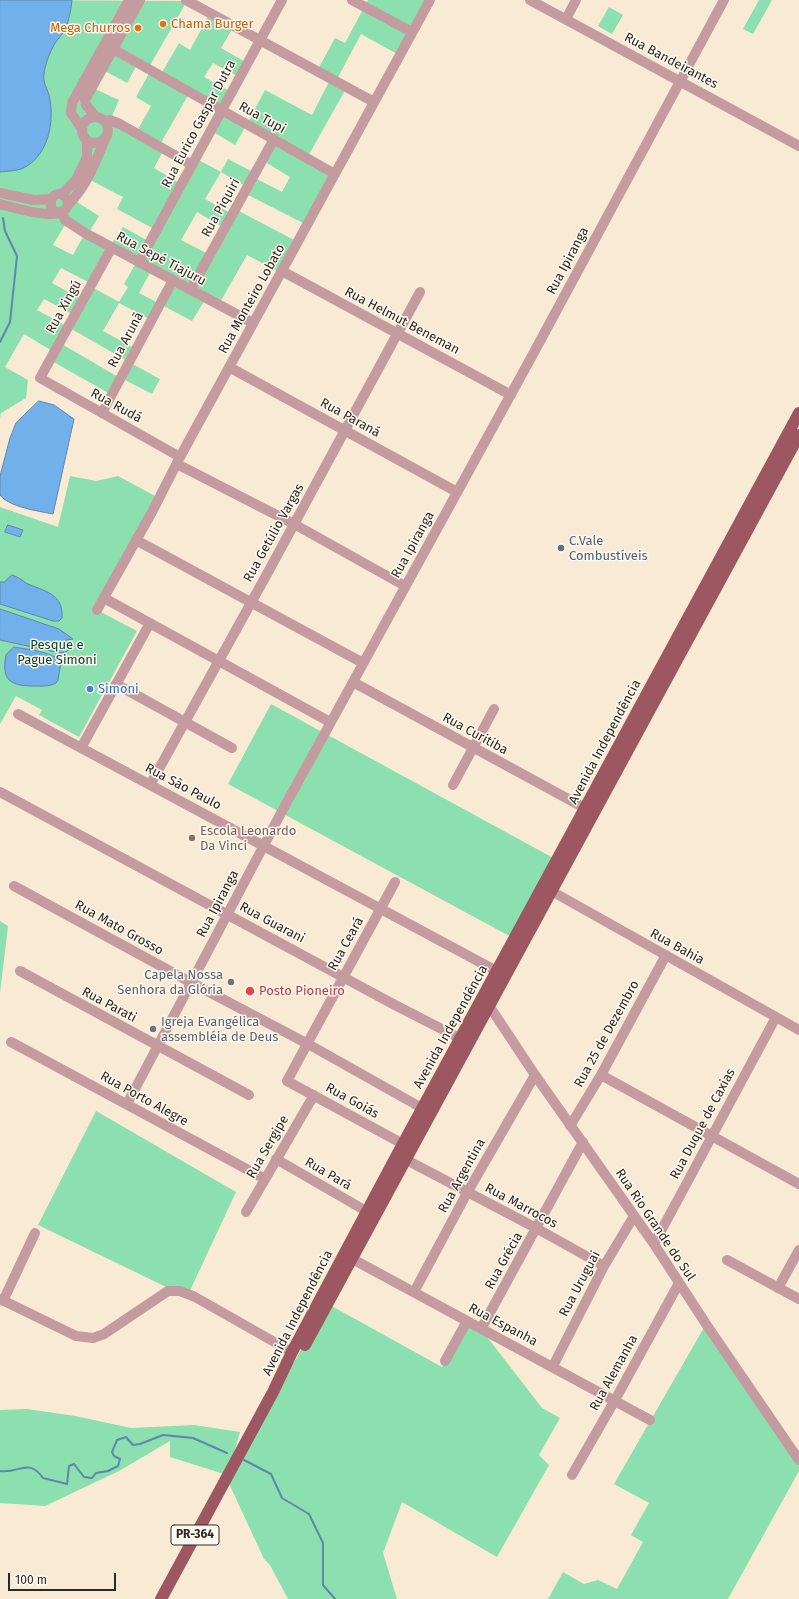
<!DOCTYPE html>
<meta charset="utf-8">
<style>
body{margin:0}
#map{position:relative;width:799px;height:1599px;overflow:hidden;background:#f8ead4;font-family:"Fira Sans",sans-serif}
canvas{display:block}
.scale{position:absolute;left:8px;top:1573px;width:108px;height:18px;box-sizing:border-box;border:2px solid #2d2820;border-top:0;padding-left:5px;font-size:12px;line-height:14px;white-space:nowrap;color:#2d2820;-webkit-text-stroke:3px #fef9f0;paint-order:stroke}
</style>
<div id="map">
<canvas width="799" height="1599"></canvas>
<div class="scale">100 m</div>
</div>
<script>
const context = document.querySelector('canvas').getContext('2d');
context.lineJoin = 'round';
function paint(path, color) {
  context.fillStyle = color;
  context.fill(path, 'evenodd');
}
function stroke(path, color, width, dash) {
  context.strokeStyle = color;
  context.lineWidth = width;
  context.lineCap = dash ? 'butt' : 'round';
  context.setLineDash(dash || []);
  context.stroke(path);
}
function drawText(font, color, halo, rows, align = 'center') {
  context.font = font + ' "Fira Sans",sans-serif';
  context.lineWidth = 3;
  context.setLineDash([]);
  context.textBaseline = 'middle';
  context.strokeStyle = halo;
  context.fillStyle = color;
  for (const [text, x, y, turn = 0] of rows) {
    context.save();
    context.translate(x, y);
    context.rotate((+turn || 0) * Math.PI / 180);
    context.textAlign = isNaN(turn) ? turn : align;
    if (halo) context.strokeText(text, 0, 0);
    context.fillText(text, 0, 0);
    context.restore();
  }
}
paint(new Path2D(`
 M 0,0 L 187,1 L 148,69 L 138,63 L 127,83 L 103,70 L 93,88 L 119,100 L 108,125 L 109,131 L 114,126 L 136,133 L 151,106 L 136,97 L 151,70 L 160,76 L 179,43 L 190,50 L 210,13 L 234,26 L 221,48 L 247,63 L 239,77 L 213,63 L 204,77 L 231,92 L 222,110 L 247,124 L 265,90 L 312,115 L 331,78 L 317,71 L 335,38 L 345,43 L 368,0 L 430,0 L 399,55 L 361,34 L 336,81 L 347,87 L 307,158 L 335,174 L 307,225 L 244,193 L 247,187 L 221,172 L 205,199 L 232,214 L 235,209 L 298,242 L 281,273 L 247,255 L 219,304 L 206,298 L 192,321 L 160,304 L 151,320 L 119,303 L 103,331 L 136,349 L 129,362 L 160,379 L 152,394 L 121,378 L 112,395 L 50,360 L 54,352 L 24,334 L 5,367 L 28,380 L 26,398 L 1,413 L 0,418 ZM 190,92 L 221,110 L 210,130 L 235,145 L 247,124 L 273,140 L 262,160 L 290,177 L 282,192 L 253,177 L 255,173 L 228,159 L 221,172 L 195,158 L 181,184 L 154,168 L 164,149 L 159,146 ZM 88,179 L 123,197 L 117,209 L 156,230 L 150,242 L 123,227 L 110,246 L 88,234 L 99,216 L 74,200 ZM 197,212 L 224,228 L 210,255 L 181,240 ZM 66,223 L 85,233 L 73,255 L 53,245 ZM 112,247 L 137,261 L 124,284 L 128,287 L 119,302 L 90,286 L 83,300 L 52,283 L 61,268 L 92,284 ZM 152,269 L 173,280 L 160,304 L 139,293 ZM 44,299 L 74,315 L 68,327 L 37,310 ZM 68,327 L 129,362 L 120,378 L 60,343 Z
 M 759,0 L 772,0 L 753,34 L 743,29 Z
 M 609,7 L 623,15 L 612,34 L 598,26 Z
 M 70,476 L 96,481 L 118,476 L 159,498 L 97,610 L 137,631 L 79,737 L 39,715 L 42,710 L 16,696 L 0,724 L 0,507 L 58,527 Z
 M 271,704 L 557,860 L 515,939 L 228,784 Z
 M 0,921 L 8,926 L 0,993 Z
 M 96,1111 L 236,1192 L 187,1297 L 38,1225 Z
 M 328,1304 L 442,1367 L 467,1321 L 481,1329 L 542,1408 L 560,1418 L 539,1455 L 549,1465 L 497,1557 L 402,1502 L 383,1553 L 397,1599 L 288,1599 L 270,1565 L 264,1559 L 226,1477 L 273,1392 L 296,1359 Z
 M 706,1324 L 799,1460 L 799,1471 L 728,1599 L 548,1599 L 563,1572 L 584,1584 L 598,1580 L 617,1589 L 643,1542 L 631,1535 L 649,1503 L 614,1484 Z
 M 27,1409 L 75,1416 L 131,1428 L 194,1425 L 240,1432 L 233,1456 L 224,1474 L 170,1457 L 170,1441 L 119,1471 L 45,1506 L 0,1503 L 0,1410 Z`), '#8cdfaf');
const water = new Path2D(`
 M 0,0 L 72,0 C 71,10 69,20 65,30 C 62,35 57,40 54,45 C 50,52 47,60 45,68 C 41,85 48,86 50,100 C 54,123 48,153 27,166 C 20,171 8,171 0,172 Z
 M 39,401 L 54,405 L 74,419 L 53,514 C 38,511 9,507 0,495 L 0,476 L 10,438 L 16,423 Z
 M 8,525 L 23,530 L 20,537 L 5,532 Z
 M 12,575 C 18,577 22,580 26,583 C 43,591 64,593 62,618 L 59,621 L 53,621 L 0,604 L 0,582 L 4,582 Z
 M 0,609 L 59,629 L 73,639 L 66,640 L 67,646 L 74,645 L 66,652 L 60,653 L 0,640 Z
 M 14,647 C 26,649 54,652 61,662 L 58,680 L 56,683 C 49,687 42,686 34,686 C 10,686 1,680 6,655 Z`);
paint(water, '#71b0eb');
stroke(water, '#5d87ae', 1);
stroke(new Path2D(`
 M 0,342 L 10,322 L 17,256 L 5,231 L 3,218
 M 244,1460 L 271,1474 L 282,1498 L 309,1514 L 323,1543 L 323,1585 L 335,1599
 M 0,1471 C 19,1474 28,1457 43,1478 L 67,1484 L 69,1466 L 74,1464 L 84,1477 L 92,1478 L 96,1473 L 108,1471 L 118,1466 L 120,1459 L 114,1456 L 112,1452 L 117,1440 L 126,1437 L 133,1445 L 140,1444 L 163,1435 L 193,1438 L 227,1453`), '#5d87ae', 2);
stroke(new Path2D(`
 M 186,0 L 374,102
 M 352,0 L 412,32
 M 530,0 L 799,146
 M 566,19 L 576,0
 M 113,49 L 335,174
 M82 130a13 13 0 1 1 26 0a13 13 0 1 1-26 0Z
 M 96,117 L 86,105 L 85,100 L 140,0
 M 105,121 L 110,120 L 120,124 L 192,165
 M 82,129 L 71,113 L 72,103 L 129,0
 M 0,193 L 34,200 L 51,199
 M 0,204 C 13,207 68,226 68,202 L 65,196 L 59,194
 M 68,205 C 86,187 96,162 105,139
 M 56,212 L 51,208 L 51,199 L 55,195 L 63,193 L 76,180 L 87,157 L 87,141
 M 62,212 L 65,220 L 85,233 L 253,323
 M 112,247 L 40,378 L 180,457
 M 139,262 L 282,0
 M 282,271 L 511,395
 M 191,289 L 274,139
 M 229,367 L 457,492
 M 102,413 L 173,280
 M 177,464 L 294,524 L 405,586
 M 136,540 L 363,663
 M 104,598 L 330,722
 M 97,610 L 152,512 L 180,457 L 430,0
 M 353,682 L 592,812
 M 116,684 L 232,748
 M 18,714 L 502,974
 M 81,748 L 150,623
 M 150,785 L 267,574 L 420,292
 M 453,785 L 494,709
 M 0,792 L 393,1004 L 467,1042
 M 395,882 L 287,1081 L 403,1144
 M 14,886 L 192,983 L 308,1044 L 429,1112
 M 546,888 L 799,1030
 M 20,971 L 249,1095
 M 486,1001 L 535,1075 L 654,1244 L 706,1324 L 799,1460
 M 11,1042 L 265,1179
 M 601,1075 L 799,1184
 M 127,1104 L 281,813 L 532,356 L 724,0
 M 570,1126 L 601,1075 L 666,955
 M 399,1156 L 536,1228 L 604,1266
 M 276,1159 L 373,1215
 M 246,1212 L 314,1095
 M 654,1244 L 776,1017
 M 345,1255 L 650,1420
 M 727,1260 L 799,1299
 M 778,1288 L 799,1250
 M 414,1292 L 467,1193 L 535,1075
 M 0,1299 L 76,1336 L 93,1338 L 104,1334 L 168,1291 L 180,1291 L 195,1297 L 292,1352
 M 3,1301 L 35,1233
 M 481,1329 L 583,1142
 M 445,1361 L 467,1321
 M 553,1366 L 604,1266 L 634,1216
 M 572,1475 L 615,1400 L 679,1283`), '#c49ca0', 10);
stroke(new Path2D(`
 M 305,1345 L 799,435
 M 161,1599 L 273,1392 L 292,1352 L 397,1155 L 799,413`), '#9c5761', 12);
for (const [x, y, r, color] of [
 [163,24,4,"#e8710a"],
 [138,28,4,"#e8710a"],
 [561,548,4,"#5c6f8a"],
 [90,689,4,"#3f7fe0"],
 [192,838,4,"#8d6e63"],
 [231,982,4,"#6b7280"],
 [250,991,5,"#e0444e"],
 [153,1029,4,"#6b7280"]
]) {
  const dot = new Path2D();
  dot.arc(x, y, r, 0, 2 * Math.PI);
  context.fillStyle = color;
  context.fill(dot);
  stroke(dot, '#fef9f0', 1.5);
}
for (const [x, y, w] of [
 [195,1535,48]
]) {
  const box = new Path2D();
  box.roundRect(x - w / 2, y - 10, w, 20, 3);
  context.fillStyle = '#fef9f0';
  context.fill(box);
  stroke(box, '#2d2820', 1);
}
drawText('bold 12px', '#2d2820', null, [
 ["PR-364",195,1535]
]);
drawText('13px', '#c56008', '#fef9f0', [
 ["Chama Burger",171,24],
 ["Mega Churros",130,28,"right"]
], 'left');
drawText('13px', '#2d2820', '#fef9f0', [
 ["Rua Bandeirantes",671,61,28],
 ["Rua Tupi",262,118,29],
 ["Rua Eurico Gaspar Dutra",199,124,-62],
 ["Rua Piquiri",221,208,-61],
 ["Rua Sepé Tiajuru",161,259,28],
 ["Rua Ipiranga",568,261,-62],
 ["Rua Monteiro Lobato",252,299,-61],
 ["Rua Xingú",64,307,-61],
 ["Rua Helmut Beneman",402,321,28],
 ["Rua Arunã",126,340,-62],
 ["Rua Rudá",116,406,29],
 ["Rua Paraná",350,418,29],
 ["Rua Getúlio Vargas",274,533,-61],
 ["Rua Ipiranga",413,545,-61],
 ["Rua Curitiba",475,734,29],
 ["Avenida Independência",605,742,-62],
 ["Rua São Paulo",183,787,28],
 ["Rua Ipiranga",218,904,-62],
 ["Rua Guarani",272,923,28],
 ["Rua Mato Grosso",119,928,29],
 ["Rua Ceará",346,944,-61],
 ["Rua Bahia",677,947,29],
 ["Rua Parati",109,1005,28],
 ["Avenida Independência",451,1027,-61],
 ["Rua 25 de Dezembro",607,1034,-61],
 ["Rua Porto Alegre",144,1099,29],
 ["Rua Goiás",352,1101,29],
 ["Rua Duque de Caxias",703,1124,-62],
 ["Rua Sergipe",268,1147,-60],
 ["Rua Pará",328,1174,30],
 ["Rua Argentina",462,1176,-61],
 ["Rua Marrocos",521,1206,28],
 ["Rua Rio Grande do Sul",655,1225,56],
 ["Rua Grécia",504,1261,-61],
 ["Rua Uruguai",580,1284,-62],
 ["Avenida Independência",298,1313,-63],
 ["Rua Espanha",503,1325,28],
 ["Rua Alemanha",614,1373,-61]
]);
drawText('13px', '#4e5e75', '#fef9f0', [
 ["C.Vale",569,541],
 ["Combustíveis",569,556]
], 'left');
drawText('13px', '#004829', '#fef9f0', [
 ["Pesque e",57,645],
 ["Pague Simoni",57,660]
]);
drawText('13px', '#366cbe', '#fef9f0', [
 ["Simoni",98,689]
], 'left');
drawText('13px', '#785e54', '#fef9f0', [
 ["Escola Leonardo",200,831],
 ["Da Vinci",200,846]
], 'left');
drawText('13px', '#5b616d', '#fef9f0', [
 ["Capela Nossa",223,975],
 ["Senhora da Glória",223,990],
 ["Igreja Evangélica",161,1022,"left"],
 ["assembléia de Deus",161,1037,"left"]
], 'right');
drawText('13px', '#be3a42', '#fef9f0', [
 ["Posto Pioneiro",259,991]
], 'left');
</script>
